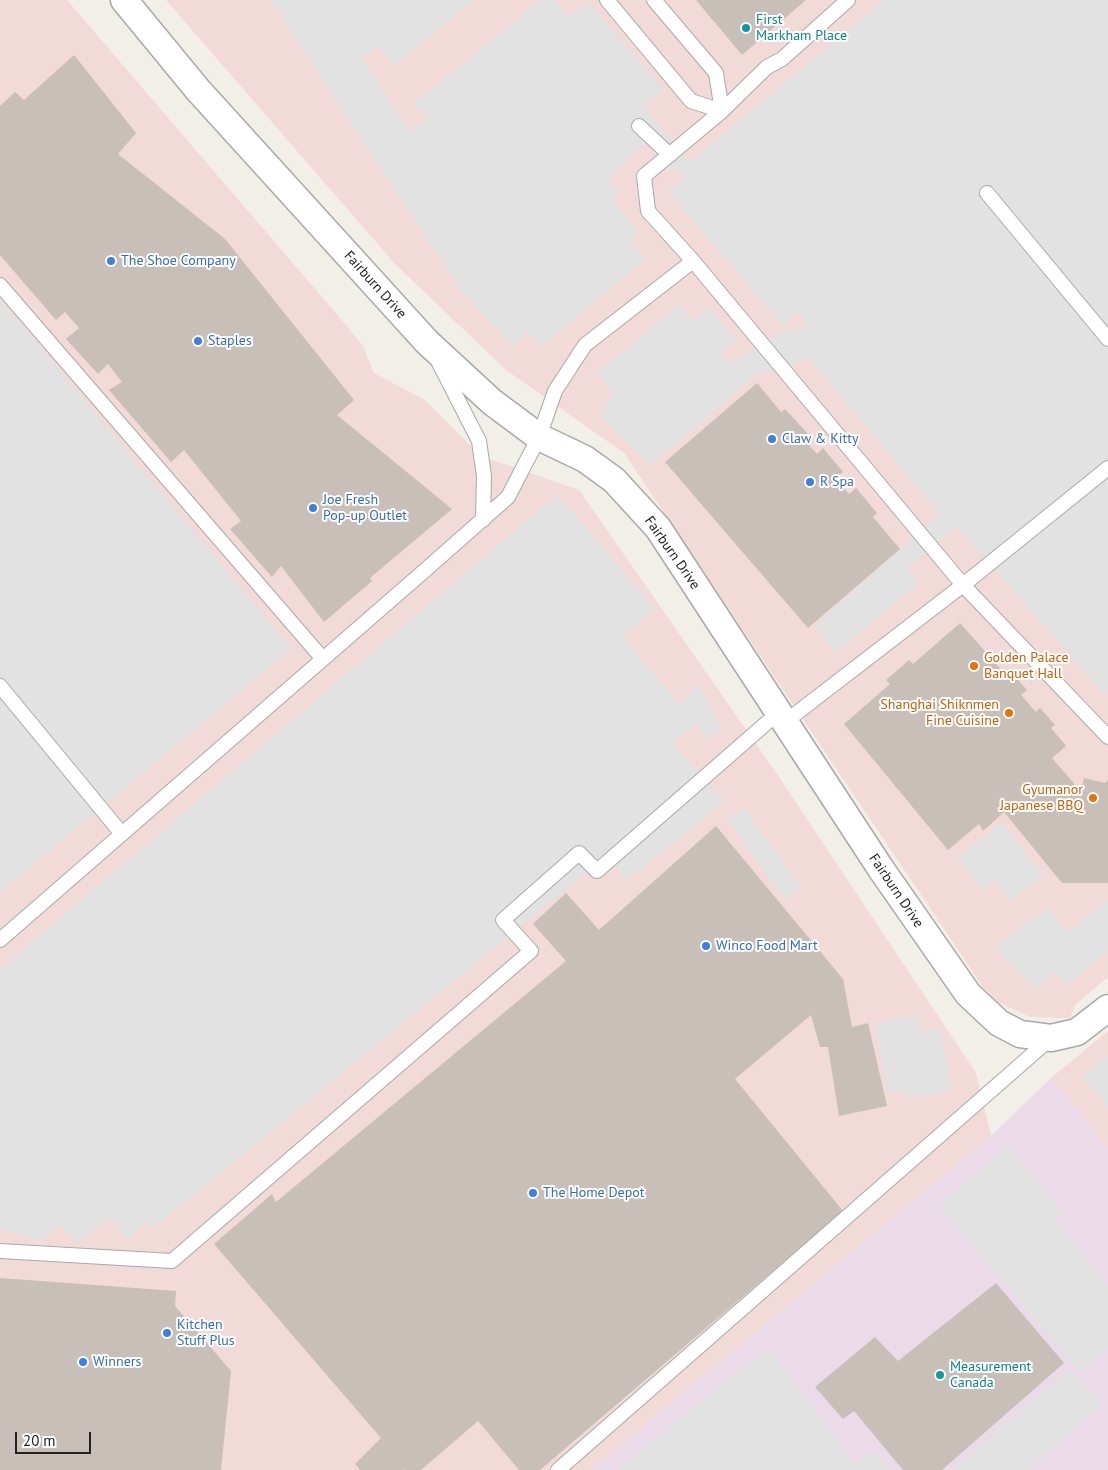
<!DOCTYPE html>
<style>
body{margin:0}
#map{position:relative;width:1108px;height:1470px;overflow:hidden;background:#f2efe9;font-family:"PT Sans",sans-serif}
canvas{display:block}
.scale{position:absolute;left:15px;top:1432px;width:76px;height:22px;box-sizing:border-box;border:2px solid #222;border-top:0;padding-left:6px;font-size:15px;line-height:18px;white-space:nowrap;color:#222;-webkit-text-stroke:4px #fff;paint-order:stroke}
</style>
<div id="map">
<canvas width="1108" height="1470"></canvas>
<div class="scale">20 m</div>
</div>
<script>
const context = document.querySelector('canvas').getContext('2d');
context.lineJoin = 'round';
function paint(path, color) {
  context.fillStyle = color;
  context.fill(path, 'evenodd');
}
function stroke(path, color, width, dash) {
  context.strokeStyle = color;
  context.lineWidth = width;
  context.lineCap = dash ? 'butt' : 'round';
  context.setLineDash(dash || []);
  context.stroke(path);
}
function drawText(font, color, halo, rows, align = 'center') {
  context.font = font + ' "PT Sans",sans-serif';
  context.lineWidth = 4;
  context.setLineDash([]);
  context.textBaseline = 'middle';
  context.strokeStyle = halo;
  context.fillStyle = color;
  for (const [text, x, y, turn = 0] of rows) {
    context.save();
    context.translate(x, y);
    context.rotate((+turn || 0) * Math.PI / 180);
    context.textAlign = isNaN(turn) ? turn : align;
    if (halo) context.strokeText(text, 0, 0);
    context.fillText(text, 0, 0);
    context.restore();
  }
}
paint(new Path2D(`
 M 0,0 L 67,0 L 346,325 L 363,346 L 374,373 L 425,400 L 481,456 L 579,490 L 777,774 L 976,1073 L 991,1136 L 592,1470 L 0,1470 Z
 M 166,0 L 1108,0 L 1108,977 L 1075,1005 L 1070,1018 L 1030,1017 L 998,1002 L 983,987 L 624,453 L 506,370 L 395,264 Z
 M 1108,1031 L 1108,1148 L 1051,1078 Z`), '#f2dad9');
paint(new Path2D(`
 M 1051,1078 L 1108,1148 L 1108,1470 L 592,1470 L 991,1136 Z`), '#ebdbe8');
paint(new Path2D(`
 M 270,0 L 474,0 L 395,66 L 378,47 L 362,58 L 410,132 L 427,118 L 414,103 L 540,0 L 555,0 L 569,16 L 588,2 L 665,90 L 644,107 L 689,162 L 884,0 L 1108,0 L 1108,691 L 1104,694 L 957,527 L 907,568 L 918,584 L 836,653 L 815,626 L 940,514 L 807,357 L 781,374 L 761,371 L 650,466 L 599,415 L 614,393 L 597,373 L 679,304 L 693,322 L 709,307 L 737,340 L 721,354 L 731,363 L 777,334 L 808,326 L 798,312 L 784,327 L 668,192 L 685,178 L 674,167 L 666,170 L 647,142 L 609,177 L 620,192 L 612,199 L 639,233 L 631,242 L 645,260 L 541,347 L 527,332 L 513,348 L 460,289 Z
 M 0,299 L 292,649 L 0,893 Z
 M 558,494 L 655,609 L 623,636 L 679,703 L 699,684 L 722,730 L 706,739 L 696,723 L 673,744 L 725,801 L 627,881 L 607,856 L 153,1229 L 146,1221 L 128,1241 L 111,1218 L 77,1243 L 60,1225 L 42,1241 L 0,1229 L 0,969 Z
 M 745,808 L 801,888 L 784,900 L 728,820 Z
 M 1002,822 L 1044,876 L 1010,901 L 995,881 L 982,891 L 957,858 Z
 M 1108,900 L 1108,951 L 1067,986 L 1054,972 L 1036,991 L 994,947 L 1048,908 L 1067,932 Z
 M 918,1015 L 921,1032 L 940,1028 L 952,1090 L 905,1098 L 904,1091 L 888,1093 L 875,1023 Z
 M 1108,1055 L 1108,1107 L 1082,1077 Z
 M 1008,1146 L 1063,1211 L 1054,1219 L 1108,1285 L 1108,1348 L 1080,1373 L 939,1206 Z
 M 768,1347 L 854,1463 L 874,1452 L 890,1470 L 618,1470 Z
 M 1070,1369 L 1103,1404 L 1029,1470 L 952,1470 Z`), '#e2e2e2');
paint(new Path2D(`
 M 696,0 L 806,0 L 742,55 Z
 M 74,55 L 136,133 L 118,154 L 225,239 L 354,400 L 337,415 L 452,509 L 370,578 L 372,581 L 324,622 L 281,566 L 272,577 L 230,529 L 241,521 L 184,450 L 171,462 L 109,390 L 122,382 L 108,364 L 98,374 L 66,339 L 79,328 L 65,312 L 56,320 L 0,255 L 0,106 L 15,92 L 24,100 Z
 M 757,383 L 781,412 L 785,409 L 808,434 L 803,438 L 817,454 L 823,448 L 843,472 L 835,478 L 849,494 L 856,488 L 877,513 L 873,517 L 900,549 L 808,628 L 665,462 Z
 M 960,623 L 1005,674 L 1009,670 L 1027,690 L 1021,695 L 1036,712 L 1040,708 L 1055,725 L 1051,728 L 1066,746 L 1052,758 L 1077,787 L 1082,787 L 1084,778 L 1105,783 L 1108,780 L 1108,883 L 1062,883 L 1004,812 L 983,831 L 979,824 L 948,850 L 844,724 L 890,684 L 886,680 L 909,660 L 913,664 Z
 M 716,826 L 843,979 L 852,1027 L 868,1023 L 887,1106 L 839,1116 L 828,1047 L 820,1047 L 811,1015 L 735,1079 L 843,1211 L 540,1470 L 519,1470 L 478,1421 L 421,1470 L 405,1470 L 404,1469 L 403,1470 L 360,1470 L 355,1464 L 381,1438 L 214,1244 L 272,1194 L 276,1202 L 566,961 L 533,924 L 566,893 L 599,930 Z
 M 0,1278 L 176,1291 L 175,1306 L 231,1371 L 221,1470 L 0,1470 Z
 M 996,1283 L 1064,1363 L 942,1470 L 903,1470 L 854,1411 L 843,1419 L 815,1387 L 875,1337 L 898,1361 Z`), '#c7bfb8');
const lane = new Path2D(`
 M 607,0 L 691,101 L 722,111 L 716,73 L 654,0
 M 848,0 L 782,59 L 767,67 L 722,111 L 644,176 L 648,211 L 693,261 L 963,585 L 1108,737
 M 639,126 L 670,155
 M 987,193 L 1108,339
 M 0,285 L 323,659
 M 439,363 L 479,441 L 484,476 L 483,520
 M 0,686 L 122,834
 M 785,722 L 963,585 L 1108,468
 M 0,940 L 423,572 L 508,497 L 539,437 L 555,391 L 585,345 L 693,261
 M 0,1251 L 172,1261 L 531,951 L 503,920 L 579,853 L 597,871 L 778,713
 M 558,1470 L 1051,1038`);
const street = new Path2D(`
 M 124,0 L 198,90 L 427,342 L 492,402 L 539,437 L 585,459 L 614,480 L 658,528 L 881,869 L 968,994 L 999,1023 L 1020,1034 L 1051,1038 L 1077,1032 L 1108,1008`);
stroke(lane, '#a9a9a9', 16);
stroke(street, '#a9a9a9', 29);
stroke(lane, '#fff', 14);
stroke(street, '#fff', 26);
for (const [x, y, r, color] of [
 [746,28,5,"#0f9aa8"],
 [111,261,5,"#3f7fe0"],
 [198,341,5,"#3f7fe0"],
 [772,439,5,"#3f7fe0"],
 [810,482,5,"#3f7fe0"],
 [313,508,5,"#3f7fe0"],
 [974,666,5,"#e8710a"],
 [1009,713,5,"#e8710a"],
 [1093,798,5,"#e8710a"],
 [706,946,5,"#3f7fe0"],
 [533,1193,5,"#3f7fe0"],
 [167,1333,5,"#3f7fe0"],
 [83,1362,5,"#3f7fe0"],
 [940,1375,5,"#0f9aa8"]
]) {
  const dot = new Path2D();
  dot.arc(x, y, r, 0, 2 * Math.PI);
  context.fillStyle = color;
  context.fill(dot);
  stroke(dot, '#fff', 2);
}
drawText('14px', '#0d838f', '#fff', [
 ["First",756,20],
 ["Markham Place",756,36],
 ["Measurement",950,1367],
 ["Canada",950,1383]
], 'left');
drawText('14px', '#366cbe', '#fff', [
 ["The Shoe Company",121,261],
 ["Staples",208,341],
 ["Claw & Kitty",782,439],
 ["R Spa",820,482],
 ["Joe Fresh",323,500],
 ["Pop-up Outlet",323,516],
 ["Winco Food Mart",716,946],
 ["The Home Depot",543,1193],
 ["Kitchen",177,1325],
 ["Stuff Plus",177,1341],
 ["Winners",93,1362]
], 'left');
drawText('14px', '#222', '#fff', [
 ["Fairburn Drive",375,285,48],
 ["Fairburn Drive",672,553,55],
 ["Fairburn Drive",896,891,56]
]);
drawText('14px', '#c56008', '#fff', [
 ["Golden Palace",984,658,"left"],
 ["Banquet Hall",984,674,"left"],
 ["Shanghai Shiknmen",999,705],
 ["Fine Cuisine",999,721],
 ["Gyumanor",1083,790],
 ["Japanese BBQ",1083,806]
], 'right');
</script>
